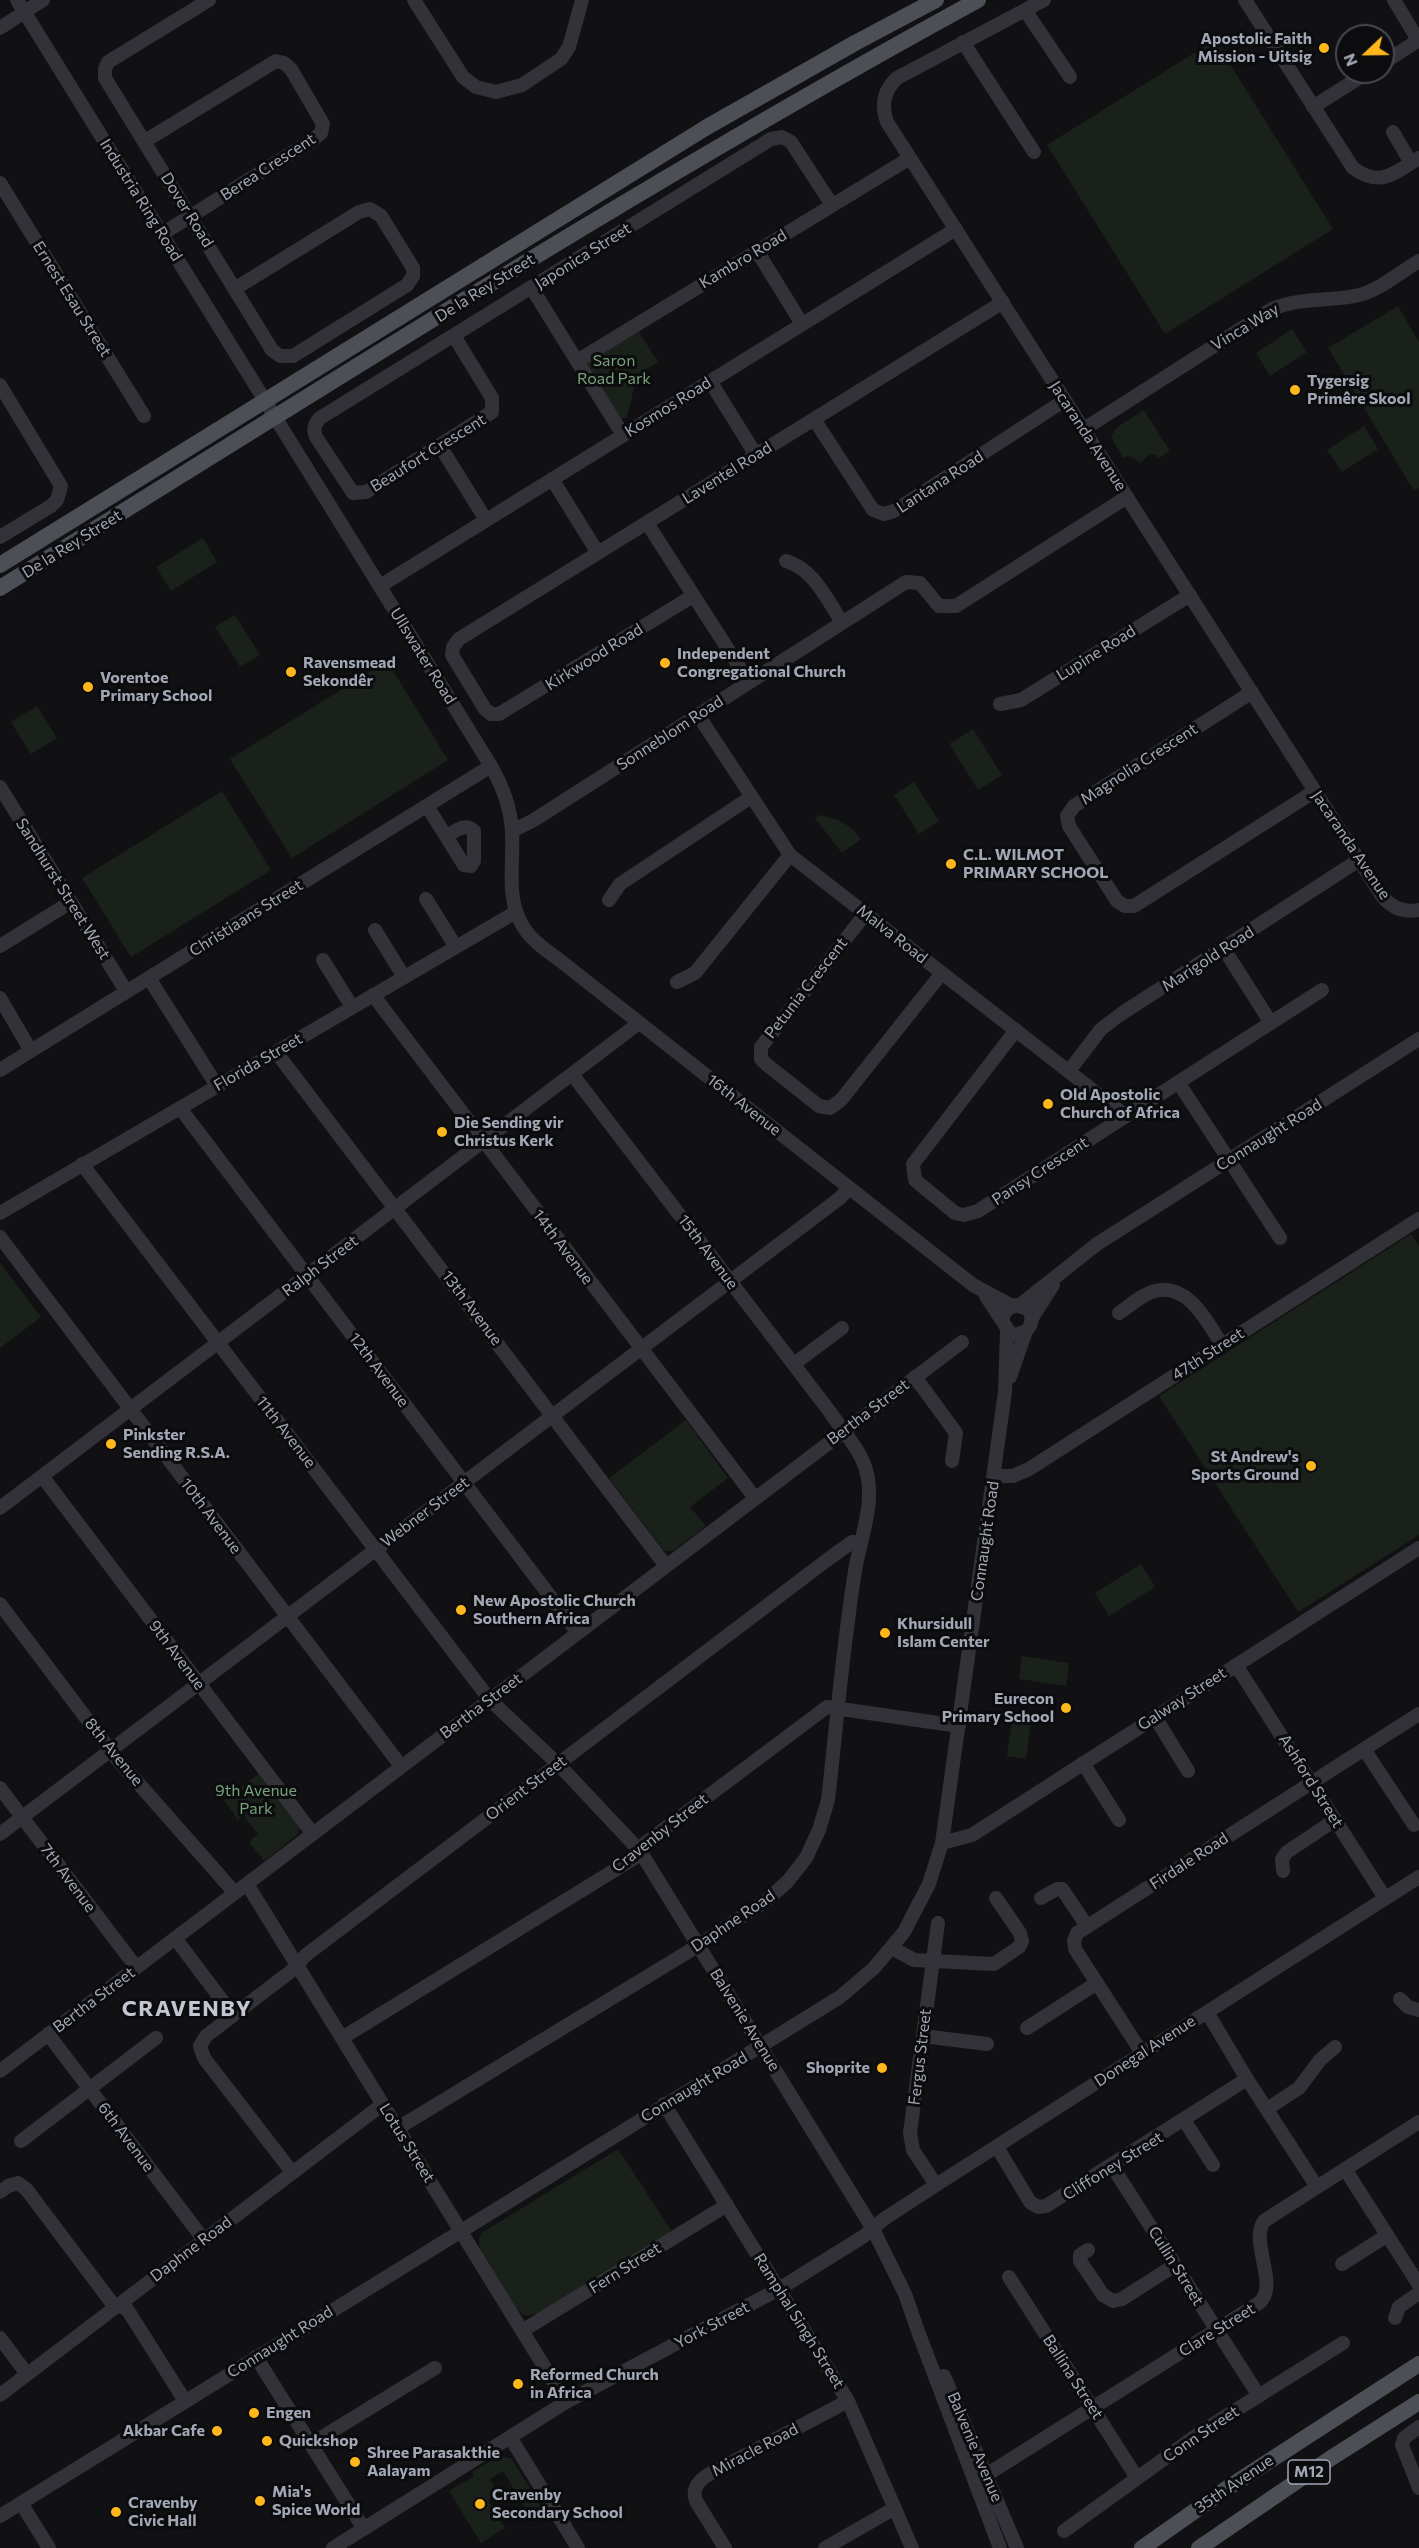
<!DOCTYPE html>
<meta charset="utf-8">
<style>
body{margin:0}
#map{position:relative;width:1419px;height:2548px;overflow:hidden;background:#111113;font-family:Commissioner,sans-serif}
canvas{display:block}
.north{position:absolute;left:1335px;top:24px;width:60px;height:60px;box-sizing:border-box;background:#0c0c0e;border:2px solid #484a50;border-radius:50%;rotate:248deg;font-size:16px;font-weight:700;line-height:24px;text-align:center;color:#a1a7b4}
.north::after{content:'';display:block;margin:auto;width:21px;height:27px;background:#ffb81c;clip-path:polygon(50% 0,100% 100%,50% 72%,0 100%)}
</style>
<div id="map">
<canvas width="1419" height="2548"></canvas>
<div class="north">N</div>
</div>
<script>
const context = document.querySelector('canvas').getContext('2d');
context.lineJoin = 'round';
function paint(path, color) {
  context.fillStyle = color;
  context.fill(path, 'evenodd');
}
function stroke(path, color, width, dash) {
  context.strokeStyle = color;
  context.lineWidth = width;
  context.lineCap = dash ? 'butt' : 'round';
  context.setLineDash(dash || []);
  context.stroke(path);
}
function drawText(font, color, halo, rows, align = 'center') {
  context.font = font + ' Commissioner,sans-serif';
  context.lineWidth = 6;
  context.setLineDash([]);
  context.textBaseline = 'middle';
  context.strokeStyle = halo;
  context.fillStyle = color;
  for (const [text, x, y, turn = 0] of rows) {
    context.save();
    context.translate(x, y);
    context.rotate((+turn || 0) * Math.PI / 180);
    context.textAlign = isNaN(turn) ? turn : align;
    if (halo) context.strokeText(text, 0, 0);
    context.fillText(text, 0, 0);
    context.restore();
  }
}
paint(new Path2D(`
 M 1215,40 L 1333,229 L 1165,334 L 1047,145 Z
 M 1398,306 L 1419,342 L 1419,488 L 1414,491 L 1328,348 Z
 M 637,329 L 658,362 L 637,375 L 627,417 L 620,420 L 587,365 L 587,362 Z
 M 1292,329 L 1307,352 L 1270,376 L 1256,353 Z
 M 1144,410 L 1170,451 L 1159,458 L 1154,454 L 1149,455 L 1141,463 L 1130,456 L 1123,458 L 1111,437 L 1116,428 Z
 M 1364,426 L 1378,449 L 1342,472 L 1327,450 Z
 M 203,538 L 217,562 L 171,591 L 156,567 Z
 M 235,615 L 260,655 L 240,667 L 215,627 Z
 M 387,661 L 448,760 L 292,858 L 230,759 Z
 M 37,706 L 57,738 L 31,754 L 11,722 Z
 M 973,729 L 1002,775 L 978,790 L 949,744 Z
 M 914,782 L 939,821 L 919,834 L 894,795 Z
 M 222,791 L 271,870 L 131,957 L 82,878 Z
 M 819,815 C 839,819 847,822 861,839 L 842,853 L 815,818 Z
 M 1411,1234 L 1419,1246 L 1419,1535 L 1298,1612 L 1159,1396 Z
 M 0,1263 L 41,1317 L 0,1348 Z
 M 686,1420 L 728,1478 L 690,1507 L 706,1526 L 673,1551 L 664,1551 L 609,1478 Z
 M 1141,1564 L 1155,1587 L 1109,1616 L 1095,1593 Z
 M 1022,1656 L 1069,1663 L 1066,1686 L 1019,1679 Z
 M 1013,1713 L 1032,1716 L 1026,1759 L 1007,1756 Z
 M 259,1774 L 300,1827 L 298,1834 L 264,1861 L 249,1842 L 258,1834 L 244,1816 L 238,1820 L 224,1800 Z
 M 618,2149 L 673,2233 L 536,2317 L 535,2314 L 525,2316 L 515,2308 L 480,2249 L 479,2238 L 483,2232 Z
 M 499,2456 L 512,2459 L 546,2515 L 534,2522 L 503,2471 L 490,2479 L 498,2493 L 488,2500 L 505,2528 L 481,2543 L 449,2491 L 474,2476 L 472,2472 Z`), '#19211a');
stroke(new Path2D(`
 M 17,0 L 491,766 C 503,787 511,808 512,832 C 514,865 505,899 524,928 C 533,942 549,952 562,962 L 973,1285 L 1012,1306
 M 209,0 L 108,62 L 105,69 L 105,78 L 272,350 L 280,356 L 293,356 L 407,285 L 413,276 L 413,268 L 381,216 L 370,209 L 359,212 L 236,288
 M 414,0 L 463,77 L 476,87 L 496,92 L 522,85 L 561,59 L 569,47 L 582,0
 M 1044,0 L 897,78 C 884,90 881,105 887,122 L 1382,896 C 1392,908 1404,913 1419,910
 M 1245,0 L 1353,168 C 1380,188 1395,173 1419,158
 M 1394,0 L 1418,40
 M 1025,10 L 1070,77
 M 0,28 L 43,0
 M 963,42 L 1034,152
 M 1383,63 L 1419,40
 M 1313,107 L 1368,72
 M 1393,132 L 1411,163
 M 145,141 L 276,61 L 284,63 L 291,69 L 323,124 L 321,133 L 314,139 L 162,234
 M 0,183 L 144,416
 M 757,251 L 802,324
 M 531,287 L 623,435
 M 454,336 L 492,398 L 492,412 L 366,492 L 353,493 L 316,437 C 313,430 314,424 320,418 C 470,325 621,232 771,139 L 782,137 L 791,142 L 832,205
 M 577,361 L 910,158
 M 710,381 L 756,455
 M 0,385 L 61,486 L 57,500 L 51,506 L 0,537
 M 814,419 L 873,510 L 884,514 L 894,511 L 1065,400
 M 1084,429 L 1272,309 C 1300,297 1330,302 1359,295 C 1380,290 1400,272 1419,261
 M 440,446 L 486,520
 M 552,479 L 598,553
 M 647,523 L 749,682
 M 786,561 C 814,569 827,600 842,622
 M 380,586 L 956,229
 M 693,596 L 499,714 L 491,714 L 485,709 L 452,655 L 453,647 L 459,639 L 1003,302
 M 1252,692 L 1074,806 L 1067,816 L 1069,826 L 1117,901 L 1125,906 L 1134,906 L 1315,791
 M 1000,704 L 1021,700 L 1190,595
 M 698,715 L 790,855 L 1126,1116
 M 0,787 L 126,991
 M 427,806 L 464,865 L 471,866 L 474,861 L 474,831 C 465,822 456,831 447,836
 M 512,831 L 534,820 L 906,582 L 920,583 L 939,606 L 956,606 L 1127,497
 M 426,899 L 456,947
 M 609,900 L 620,884 L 751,797
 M 866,913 L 761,1047 L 761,1059 L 766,1064 L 819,1106 L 830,1108 L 841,1100 L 942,973
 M 375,930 L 404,977
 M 0,946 L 71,902
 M 1224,949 L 1271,1023
 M 323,960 L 352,1007
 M 149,978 L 217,1086
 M 677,982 L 695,973 L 790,855
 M 373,995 L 755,1498
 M 0,998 L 31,1051
 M 1016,1030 L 913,1164 L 915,1180 L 955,1213 L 964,1215 L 978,1211 L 1322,990
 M 276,1052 L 666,1566
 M 0,1070 L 491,766
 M 1069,1071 L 1101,1029 L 1121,1014 L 1359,860
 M 1178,1082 L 1280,1238
 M 180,1108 L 578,1633
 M 82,1164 L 490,1700 L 558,1764 L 640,1851 L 873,2229 L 905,2294 L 919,2334 L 1000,2548
 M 0,1213 L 516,912
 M 0,1237 L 401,1766
 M 986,1296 L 1010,1333 L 1016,1335 L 1026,1331 C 1033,1324 1033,1317 1028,1309 L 1016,1305 L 1006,1310 L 1002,1320
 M 1020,1305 L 1097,1244 L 1419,1039
 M 1119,1313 C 1130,1306 1142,1294 1155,1291 C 1188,1282 1208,1323 1222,1345
 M 1032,1318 L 1053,1285
 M 794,1364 L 842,1328
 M 915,1377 L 956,1433 L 952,1461
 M 1010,1377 L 1026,1331
 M 42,1476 L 313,1834
 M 994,1476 L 1013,1476 L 1029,1469 L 1419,1219
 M 0,1508 L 639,1023
 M 0,1604 L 117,1759 L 235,1893
 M 1236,1665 L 1385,1898
 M 1155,1717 L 1188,1771
 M 1364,1749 L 1414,1825
 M 1083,1763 L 1119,1820
 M 0,1788 L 136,1967
 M 0,1834 L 840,1198 L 849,1188
 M 942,1843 L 972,1835 L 1419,1548
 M 1283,1871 L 1282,1859 L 1287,1852 L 1335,1820
 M 247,1884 L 566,2402
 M 1041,1898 L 1057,1889 L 1062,1889 L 1087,1926
 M 175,1938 L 233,2015
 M 892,1948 L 914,1960 L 994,1964 L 1019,1947 L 1022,1941 L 1020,1933 L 996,1898
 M 1400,1999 L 1408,2007 L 1419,2010
 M 1207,2012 L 1247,2079 L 1317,2187
 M 1027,2028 L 1097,1983
 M 48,2034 L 204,2240
 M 923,2036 L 987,2044
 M 342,2038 L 636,1857 L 644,1844 L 827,1707 L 959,1726
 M 1142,2053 L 1075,1949 L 1074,1941 L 1077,1933 L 1419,1714
 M 0,2071 L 962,1342
 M 664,2104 L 848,2401 L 912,2548
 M 1267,2109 L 1299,2088 L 1320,2060 L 1335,2047
 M 1184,2120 L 1213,2165
 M 398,2128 L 691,1950 L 767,1900 L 788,1881 L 806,1858 L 819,1830 L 828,1800 C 837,1722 843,1642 856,1565 C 862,1534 875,1501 866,1470 C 860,1449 842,1430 830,1412 L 572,1074
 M 21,2141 L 156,2038
 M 997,2147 L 1030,2202 L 1038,2207 L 1046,2206 L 1247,2079
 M 1112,2166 L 1259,2396
 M 1345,2169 L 1419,2285
 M 292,2172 L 204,2058 L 200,2046 L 206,2036 L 290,1972 L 306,1955 L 827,1560 L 852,1542 L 861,1543
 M 936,2185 L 913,2150 L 910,2133 L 938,1923
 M 0,2192 L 8,2186 L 18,2183 L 27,2190 L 112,2303 L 127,2309 L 185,2401
 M 1088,2250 L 1080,2255 L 1080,2261 L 1103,2295 L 1113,2301 L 1122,2299 L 1175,2265
 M 1342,2264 L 1386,2236
 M 1009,2277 L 1137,2478
 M 1395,2318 L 1399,2307 L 1419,2293
 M 522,2331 L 727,2205
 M 0,2338 L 27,2374
 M 256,2357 L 364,2529
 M 944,2376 L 1017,2548
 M 0,2395 L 383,2104
 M 1419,2427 L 1404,2438 L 1402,2445 L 1419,2488
 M 510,2437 L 578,2548
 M 311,2444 L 435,2368
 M 975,2482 L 1259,2303 C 1280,2286 1249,2242 1264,2221 L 1419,2122
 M 21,2503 L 49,2548
 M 0,2516 L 840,1997 L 874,1968 L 904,1932 L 929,1884 L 942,1843 L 1005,1392 L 1007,1331
 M 1064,2531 L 1204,2430 L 1343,2343
 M 333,2548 L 566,2402 L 779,2289 L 864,2236 L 884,2219 L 936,2185 L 1419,1877
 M 725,2548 L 696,2501 C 692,2490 697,2483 706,2476 L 848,2401
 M 825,2548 L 895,2508`), '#323238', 14);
stroke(new Path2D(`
 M 0,565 L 707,127 L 855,43 L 936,0
 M 0,588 C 323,388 644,182 978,0
 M 1142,2548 L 1226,2489 L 1419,2364
 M 1199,2548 L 1328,2460 L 1419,2402`), '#4d4f57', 16);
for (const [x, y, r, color] of [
 [1324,48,6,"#ffb81c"],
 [1295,390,6,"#ffb81c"],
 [665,663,6,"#ffb81c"],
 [291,672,6,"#ffb81c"],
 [88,687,6,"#ffb81c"],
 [951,864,6,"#ffb81c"],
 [1048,1104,6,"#ffb81c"],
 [442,1132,6,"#ffb81c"],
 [111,1444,6,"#ffb81c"],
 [1311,1466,6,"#ffb81c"],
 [461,1610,6,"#ffb81c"],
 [885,1633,6,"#ffb81c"],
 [1066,1708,6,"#ffb81c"],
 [882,2068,6,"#ffb81c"],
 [518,2384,6,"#ffb81c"],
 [254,2413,6,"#ffb81c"],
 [217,2431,6,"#ffb81c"],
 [267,2441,6,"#ffb81c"],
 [355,2462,6,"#ffb81c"],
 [260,2501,6,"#ffb81c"],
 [480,2504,6,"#ffb81c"],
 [116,2512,6,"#ffb81c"]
]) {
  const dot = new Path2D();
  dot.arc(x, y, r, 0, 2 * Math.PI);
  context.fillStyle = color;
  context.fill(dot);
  stroke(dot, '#0c0c0e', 2);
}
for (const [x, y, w] of [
 [1309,2472,42]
]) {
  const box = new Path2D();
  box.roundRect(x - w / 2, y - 12, w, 24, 4.5);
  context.fillStyle = '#0c0c0e';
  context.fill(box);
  stroke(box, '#a1a7b4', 1.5);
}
drawText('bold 15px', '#a1a7b4', null, [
 ["M12",1309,2472]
]);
drawText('bold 16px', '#a1a7b4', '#0c0c0e', [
 ["Apostolic Faith",1312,39,"right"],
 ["Mission - Uitsig",1312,57,"right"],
 ["Tygersig",1307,381],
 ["Primêre Skool",1307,399],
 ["Independent",677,654],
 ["Congregational Church",677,672],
 ["Ravensmead",303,663],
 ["Sekondêr",303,681],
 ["Vorentoe",100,678],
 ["Primary School",100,696],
 ["C.L. WILMOT",963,855],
 ["PRIMARY SCHOOL",963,873],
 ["Old Apostolic",1060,1095],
 ["Church of Africa",1060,1113],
 ["Die Sending vir",454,1123],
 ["Christus Kerk",454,1141],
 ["Pinkster",123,1435],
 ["Sending R.S.A.",123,1453],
 ["St Andrew's",1299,1457,"right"],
 ["Sports Ground",1299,1475,"right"],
 ["New Apostolic Church",473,1601],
 ["Southern Africa",473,1619],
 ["Khursidull",897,1624],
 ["Islam Center",897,1642],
 ["Eurecon",1054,1699,"right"],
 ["Primary School",1054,1717,"right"],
 ["Shoprite",870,2068,"right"],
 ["Reformed Church",530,2375],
 ["in Africa",530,2393],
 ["Engen",266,2413],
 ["Akbar Cafe",205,2431,"right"],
 ["Quickshop",279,2441],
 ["Shree Parasakthie",367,2453],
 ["Aalayam",367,2471],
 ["Mia's",272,2492],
 ["Spice World",272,2510],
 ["Cravenby",492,2495],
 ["Secondary School",492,2513],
 ["Cravenby",128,2503],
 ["Civic Hall",128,2521]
], 'left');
drawText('16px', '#a1a7b4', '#0c0c0e', [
 ["Berea Crescent",268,167,-33],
 ["Industria Ring Road",141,200,58],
 ["Dover Road",187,210,58],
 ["Japonica Street",583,256,-32],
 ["Kambro Road",743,259,-31],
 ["De la Rey Street",485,288,-32],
 ["Ernest Esau Street",72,299,58],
 ["Vinca Way",1245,327,-31],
 ["Kosmos Road",668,407,-32],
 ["Jacaranda Avenue",1088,436,57],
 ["Beaufort Crescent",428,453,-32],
 ["Laventel Road",727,473,-32],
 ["Lantana Road",940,482,-33],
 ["De la Rey Street",72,544,-32],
 ["Lupine Road",1096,653,-32],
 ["Ullswater Road",423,656,58],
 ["Kirkwood Road",594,657,-32],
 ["Sonneblom Road",670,733,-33],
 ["Magnolia Crescent",1139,764,-33],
 ["Jacaranda Avenue",1351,845,56],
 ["Sandhurst Street West",63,889,58],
 ["Christiaans Street",246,918,-32],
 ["Malva Road",892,934,38],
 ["Marigold Road",1208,959,-33],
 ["Petunia Crescent",806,988,-52],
 ["Florida Street",258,1062,-30],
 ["16th Avenue",744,1105,38],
 ["Connaught Road",1269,1135,-32],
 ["Pansy Crescent",1040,1171,-33],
 ["14th Avenue",563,1247,53],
 ["15th Avenue",708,1252,53],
 ["Ralph Street",320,1266,-37],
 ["13th Avenue",472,1308,53],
 ["47th Street",1208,1354,-33],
 ["12th Avenue",379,1370,53],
 ["Bertha Street",868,1412,-37],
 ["11th Avenue",286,1432,52],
 ["Webner Street",425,1512,-37],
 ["10th Avenue",211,1516,53],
 ["Connaught Road",985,1541,-82],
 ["9th Avenue",177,1655,53],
 ["Galway Street",1182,1699,-33],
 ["Bertha Street",481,1706,-37],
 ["8th Avenue",114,1752,51],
 ["Ashford Street",1311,1781,58],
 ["Orient Street",526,1788,-37],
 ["Cravenby Street",660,1833,-38],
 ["Firdale Road",1189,1861,-33],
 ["7th Avenue",68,1878,53],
 ["Daphne Road",733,1921,-34],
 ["Bertha Street",94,2000,-37],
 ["Balvenie Avenue",745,2020,58],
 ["Donegal Avenue",1145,2051,-33],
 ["Fergus Street",920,2057,-83],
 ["Connaught Road",694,2087,-31],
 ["6th Avenue",126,2137,53],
 ["Lotus Street",407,2143,58],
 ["Cliffoney Street",1113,2166,-32],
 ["Daphne Road",191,2249,-37],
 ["Cullin Street",1176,2266,58],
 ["Fern Street",625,2268,-32],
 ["Ramphal Singh Street",799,2321,58],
 ["York Street",712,2325,-28],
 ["Clare Street",1217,2330,-32],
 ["Connaught Road",280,2342,-32],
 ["Ballina Street",1073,2377,57],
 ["Conn Street",1201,2434,-34],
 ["Balvenie Avenue",975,2447,67],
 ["Miracle Road",755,2450,-28],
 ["35th Avenue",1234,2484,-34]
]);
drawText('16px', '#76a17a', '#0c0c0e', [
 ["Saron",614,361],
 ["Road Park",614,379],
 ["9th Avenue",256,1791],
 ["Park",256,1809]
]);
context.letterSpacing = '1.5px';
drawText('bold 22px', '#c2c6d0', '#0c0c0e', [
 ["CRAVENBY",187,2009]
]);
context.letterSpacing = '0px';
</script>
